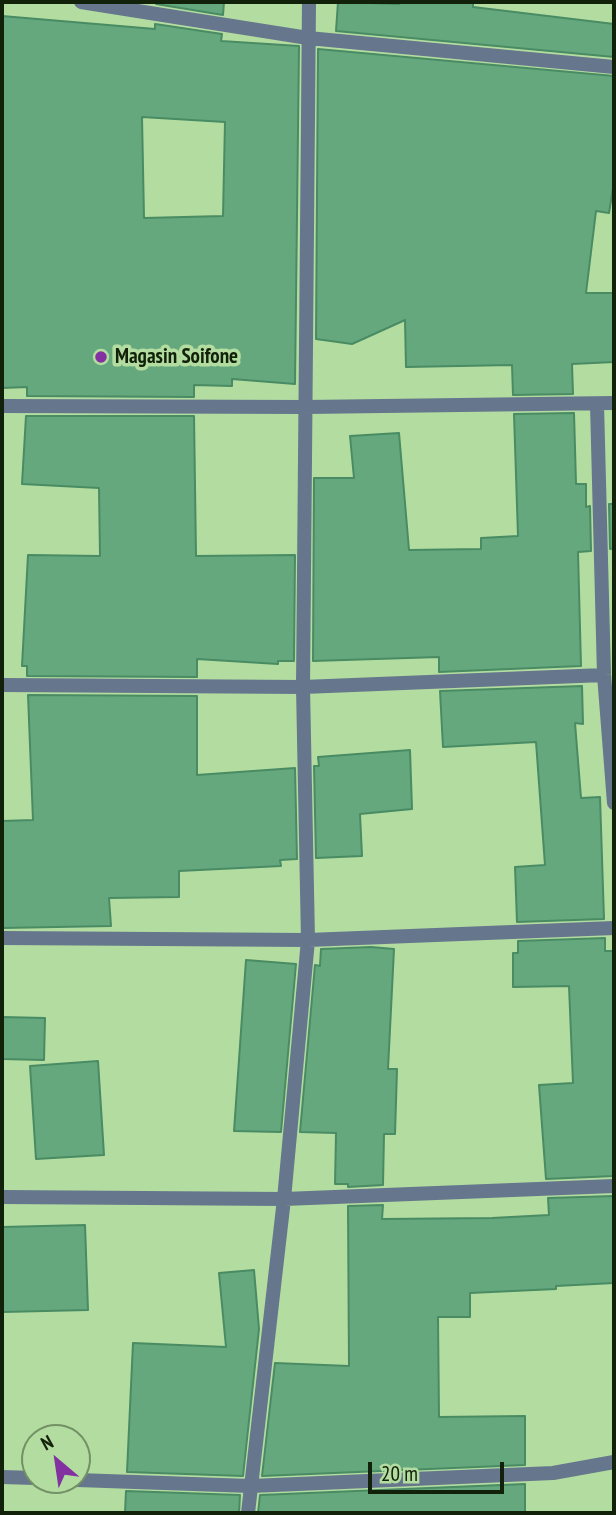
<!DOCTYPE html>
<style>
body{margin:0}
#map{position:relative;width:616px;height:1515px;overflow:hidden;background:#b3dca0;font-family:"PT Sans Narrow",sans-serif}
canvas{display:block}
.frame{position:absolute;inset:0;border:4px solid #12210a;pointer-events:none}
.north{position:absolute;left:21px;top:1424px;width:70px;height:70px;box-sizing:border-box;background:#b3dca0;border:2px solid #739164;border-radius:50%;rotate:331deg;font-size:19px;font-weight:700;line-height:28px;text-align:center;color:#12210a}
.north::after{content:'';display:block;margin:auto;width:24px;height:32px;background:#8331a1;clip-path:polygon(50% 0,100% 100%,50% 72%,0 100%)}
.scale{position:absolute;left:368px;top:1462px;width:136px;height:32px;box-sizing:border-box;border:4px solid #12210a;border-top:0;padding-left:9px;font-size:21px;line-height:24px;white-space:nowrap;color:#12210a;-webkit-text-stroke:5px #b3dca0;paint-order:stroke}
</style>
<div id="map">
<canvas width="616" height="1515"></canvas>
<div class="frame"></div>
<div class="north">N</div>
<div class="scale">20 m</div>
</div>
<script>
const context = document.querySelector('canvas').getContext('2d');
context.lineJoin = 'round';
function paint(path, color) {
  context.fillStyle = color;
  context.fill(path, 'evenodd');
}
function stroke(path, color, width, dash) {
  context.strokeStyle = color;
  context.lineWidth = width;
  context.lineCap = dash ? 'butt' : 'round';
  context.setLineDash(dash || []);
  context.stroke(path);
}
function drawText(font, color, halo, rows, align = 'center') {
  context.font = font + ' "PT Sans Narrow",sans-serif';
  context.lineWidth = 7;
  context.setLineDash([]);
  context.textBaseline = 'middle';
  context.strokeStyle = halo;
  context.fillStyle = color;
  for (const [text, x, y, turn = 0] of rows) {
    context.save();
    context.translate(x, y);
    context.rotate((+turn || 0) * Math.PI / 180);
    context.textAlign = isNaN(turn) ? turn : align;
    if (halo) context.strokeText(text, 0, 0);
    context.fillText(text, 0, 0);
    context.restore();
  }
}
const building = new Path2D(`
 M 157,2 L 224,2 L 223,15 L 156,4 Z
 M 338,2 L 399,4 L 399,2 L 473,2 L 473,7 L 614,24 L 614,57 L 336,31 Z
 M 2,16 L 155,29 L 155,24 L 222,34 L 221,41 L 299,46 L 295,384 L 232,379 L 232,386 L 194,385 L 194,397 L 27,396 L 27,387 L 2,388 ZM 142,117 L 225,122 L 223,216 L 144,218 Z
 M 318,49 L 614,76 L 614,182 L 609,213 L 596,211 L 586,293 L 614,293 L 614,362 L 572,364 L 573,394 L 513,395 L 512,365 L 406,367 L 405,320 L 352,344 L 316,339 Z
 M 574,413 L 576,484 L 586,484 L 586,507 L 590,506 L 591,551 L 578,552 L 581,666 L 439,672 L 439,657 L 313,661 L 314,478 L 354,478 L 350,436 L 399,433 L 409,550 L 481,549 L 481,538 L 518,536 L 514,414 Z
 M 26,416 L 194,416 L 196,556 L 295,555 L 294,661 L 278,661 L 278,664 L 197,659 L 197,677 L 27,676 L 27,666 L 22,666 L 28,555 L 100,556 L 99,488 L 22,484 Z
 M 609,504 L 614,504 L 614,548 L 610,549 Z
 M 582,686 L 583,724 L 575,723 L 581,798 L 600,797 L 604,919 L 517,922 L 515,867 L 545,865 L 536,742 L 443,747 L 440,691 Z
 M 28,695 L 197,696 L 197,775 L 295,768 L 297,859 L 280,860 L 281,866 L 179,871 L 179,897 L 109,898 L 111,926 L 2,928 L 2,821 L 33,820 Z
 M 410,750 L 412,809 L 360,814 L 362,856 L 316,858 L 314,766 L 319,766 L 318,757 Z
 M 605,938 L 605,951 L 614,951 L 614,1176 L 546,1179 L 539,1085 L 573,1083 L 569,986 L 513,987 L 513,953 L 518,953 L 518,941 Z
 M 371,947 L 394,949 L 388,1069 L 397,1069 L 395,1134 L 384,1134 L 383,1185 L 348,1187 L 348,1184 L 335,1184 L 336,1133 L 300,1132 L 315,965 L 320,966 L 321,949 Z
 M 246,960 L 296,964 L 281,1132 L 234,1131 Z
 M 2,1017 L 45,1018 L 44,1060 L 2,1059 Z
 M 98,1061 L 104,1155 L 36,1159 L 30,1066 Z
 M 614,1196 L 614,1283 L 556,1286 L 556,1289 L 470,1293 L 470,1317 L 438,1317 L 439,1417 L 525,1416 L 525,1465 L 262,1476 L 275,1363 L 349,1366 L 348,1206 L 383,1205 L 382,1219 L 492,1218 L 549,1215 L 548,1198 Z
 M 85,1225 L 88,1310 L 2,1312 L 2,1227 Z
 M 254,1270 L 259,1329 L 243,1476 L 127,1472 L 133,1343 L 226,1347 L 219,1273 Z
 M 525,1484 L 525,1513 L 258,1513 L 260,1495 Z
 M 126,1491 L 240,1495 L 239,1513 L 125,1513 Z`);
paint(building, '#66a87e');
stroke(building, '#498b63', 2);
stroke(new Path2D(`
 M 81,2 L 308,38 L 614,67
 M 597,404 L 604,675 L 614,803
 M 2,406 L 306,407 L 614,403
 M 2,685 L 303,687 L 604,675
 M 2,938 L 308,940 L 614,928
 M 2,1197 L 284,1199 L 614,1186
 M 2,1477 L 35,1478
 M 77,1480 L 251,1486 L 553,1473 L 614,1462
 M 248,1513 L 284,1199 L 308,940 L 303,687 L 309,2`), '#65768d', 14);
for (const [x, y, r, color] of [
 [101,357,7,"#8331a1"]
]) {
  const dot = new Path2D();
  dot.arc(x, y, r, 0, 2 * Math.PI);
  context.fillStyle = color;
  context.fill(dot);
  stroke(dot, '#b3dca0', 2.5);
}
drawText('bold 21px', '#12210a', '#b3dca0', [
 ["Magasin Soifone",115,357]
], 'left');
</script>
